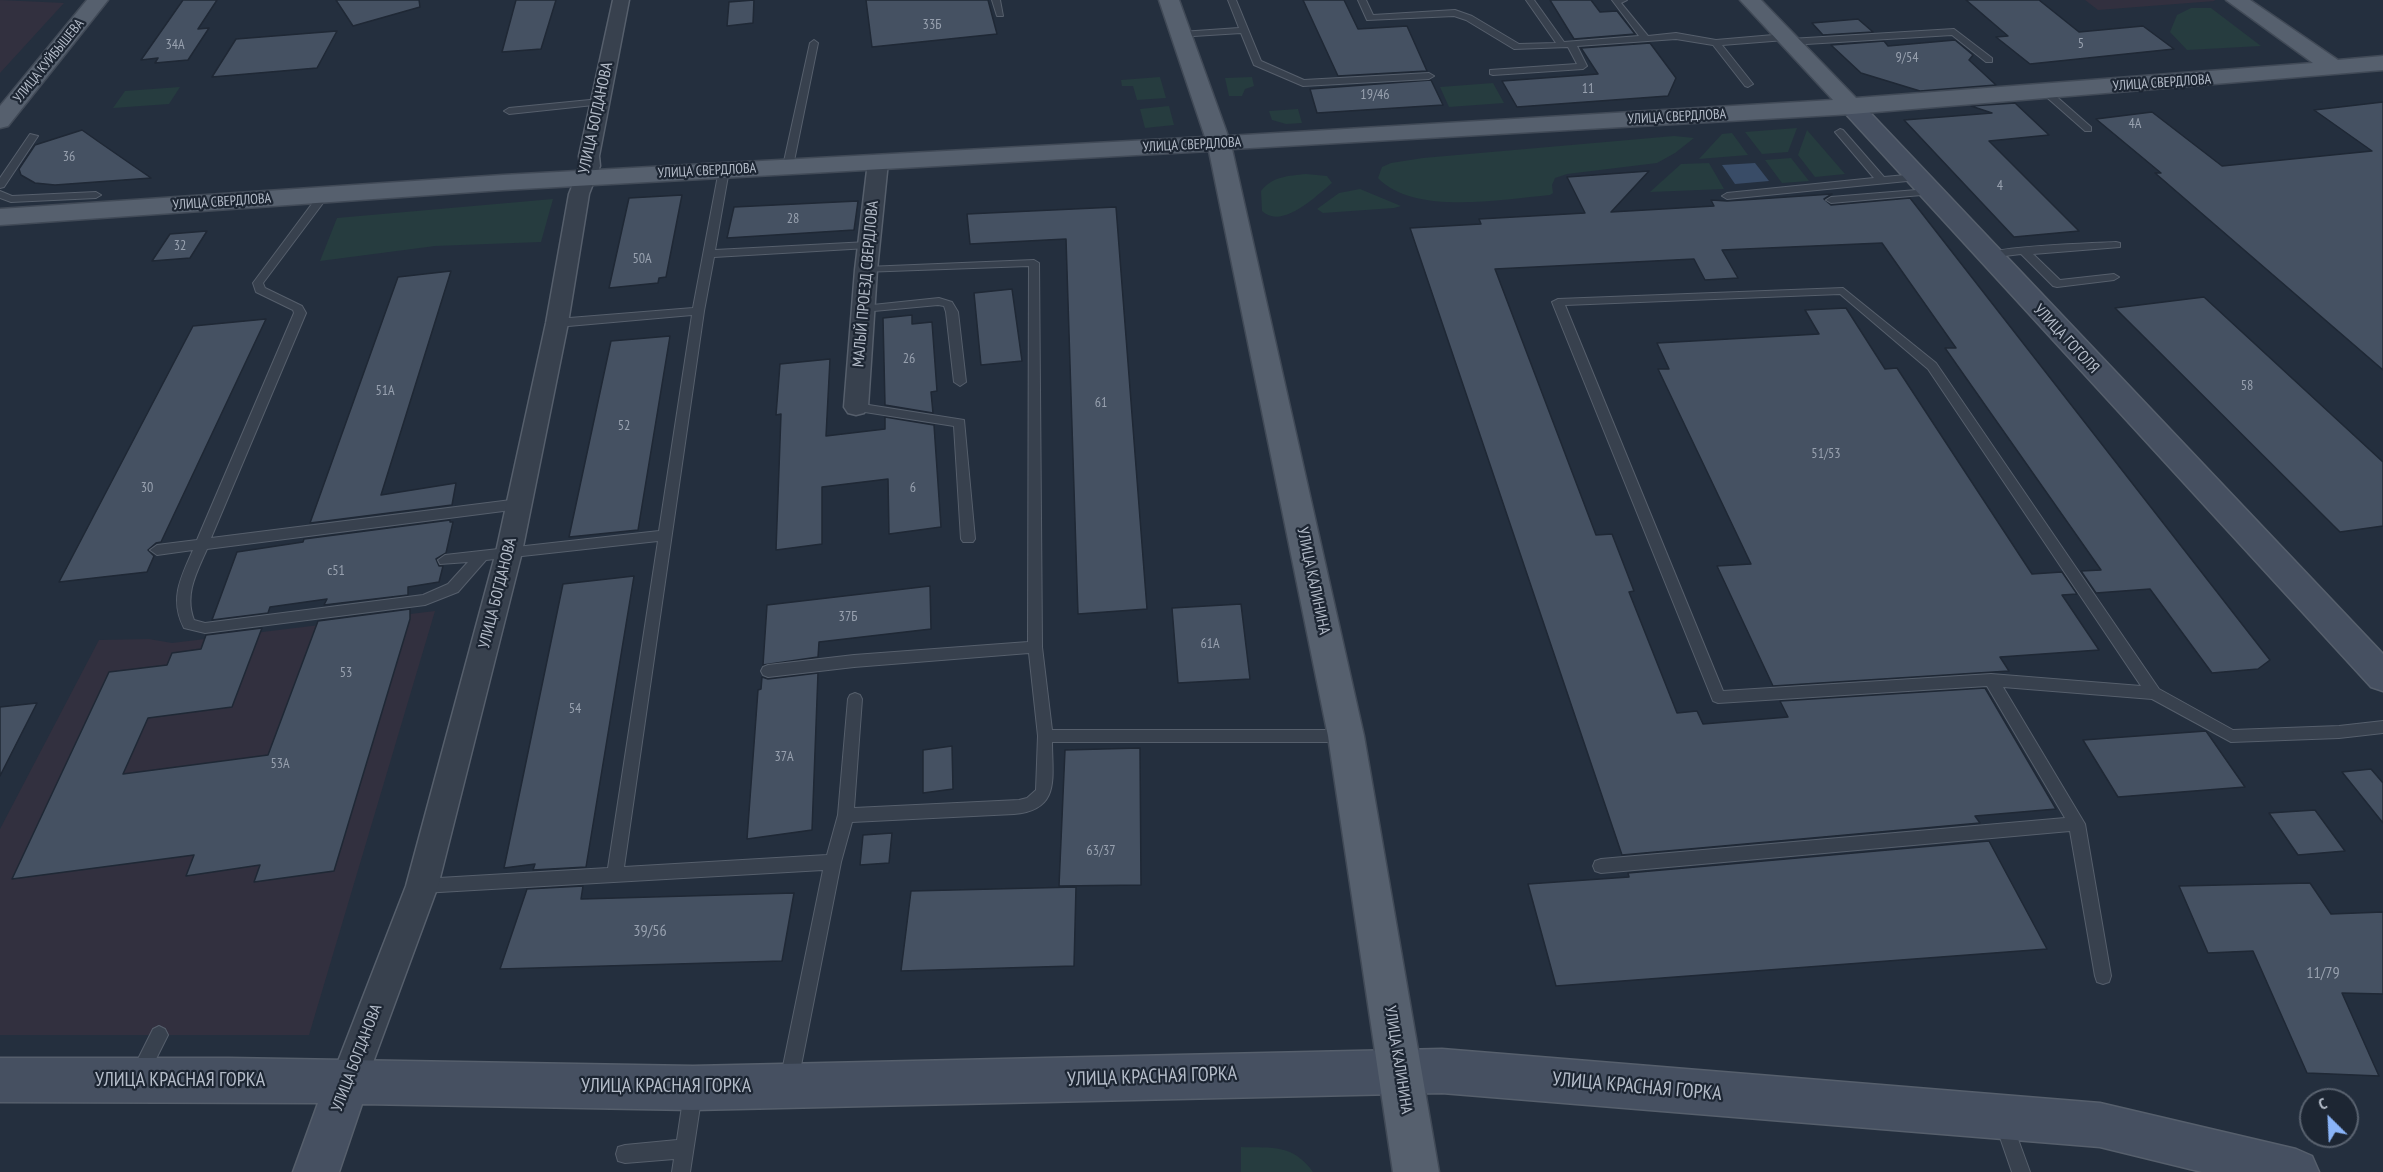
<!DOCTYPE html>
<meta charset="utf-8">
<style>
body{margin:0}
#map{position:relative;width:2383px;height:1172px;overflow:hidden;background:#242f3e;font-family:"PT Sans Narrow",sans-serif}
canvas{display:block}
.north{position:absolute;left:2299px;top:1088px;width:60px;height:60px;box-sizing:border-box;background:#1d2633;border:2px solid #59626f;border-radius:50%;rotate:336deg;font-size:16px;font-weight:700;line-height:24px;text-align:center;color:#b4bcc9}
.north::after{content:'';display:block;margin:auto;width:21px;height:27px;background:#8ab4f8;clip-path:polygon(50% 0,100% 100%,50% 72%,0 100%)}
</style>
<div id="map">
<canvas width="2383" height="1172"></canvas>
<div class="north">С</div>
</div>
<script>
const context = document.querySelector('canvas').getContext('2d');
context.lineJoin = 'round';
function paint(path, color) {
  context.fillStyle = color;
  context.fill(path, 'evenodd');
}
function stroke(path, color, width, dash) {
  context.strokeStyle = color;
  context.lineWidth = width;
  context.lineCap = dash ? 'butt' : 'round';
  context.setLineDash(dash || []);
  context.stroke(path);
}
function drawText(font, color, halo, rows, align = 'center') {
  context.font = font + ' "PT Sans Narrow",sans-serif';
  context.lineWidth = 4.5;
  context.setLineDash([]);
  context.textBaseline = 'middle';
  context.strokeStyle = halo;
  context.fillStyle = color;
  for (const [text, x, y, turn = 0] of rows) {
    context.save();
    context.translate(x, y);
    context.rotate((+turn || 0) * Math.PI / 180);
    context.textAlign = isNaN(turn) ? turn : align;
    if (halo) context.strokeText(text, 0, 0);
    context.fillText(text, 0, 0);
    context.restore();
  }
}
paint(new Path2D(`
 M 0,0 L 64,3 L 0,73 Z
 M 2085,0 L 2214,0 L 2215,1 L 2098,10 Z
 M 435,611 L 309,1035 L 0,1035 L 0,829 L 99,640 L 149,639 L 172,643 Z`), '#32303f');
paint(new Path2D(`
 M 2191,8 L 2211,8 L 2261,46 L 2187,50 L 2170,32 L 2177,15 Z
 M 1160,77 L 1166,98 L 1137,100 L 1133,86 L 1122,86 L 1121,80 Z
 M 1252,77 L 1254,86 L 1245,89 L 1242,96 L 1229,96 L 1225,78 Z
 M 1493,83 L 1504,103 L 1449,107 L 1440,87 Z
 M 180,87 L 169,104 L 113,108 L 125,91 Z
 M 1169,106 L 1174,125 L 1145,128 L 1140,109 Z
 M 1298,109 L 1302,123 L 1286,124 L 1272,120 L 1269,111 Z
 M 1797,128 L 1788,152 L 1762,154 L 1745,132 Z
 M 1807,130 L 1845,174 L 1815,177 L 1798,155 Z
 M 1732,133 L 1748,155 L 1699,159 L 1722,134 Z
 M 1674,136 L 1694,138 L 1675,153 L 1657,163 L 1567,174 L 1555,178 L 1552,185 L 1553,193 L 1550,195 C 1502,199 1414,216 1378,178 L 1382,167 L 1391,163 L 1423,158 Z
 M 1791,158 L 1809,181 L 1782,183 L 1765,160 Z
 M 1709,163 L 1724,189 L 1650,192 L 1681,164 Z
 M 1306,174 L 1327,176 L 1332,183 C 1316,196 1282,230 1262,211 L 1261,191 C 1273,176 1288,176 1306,174 Z
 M 1360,189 L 1401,206 L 1394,208 L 1323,213 L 1317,209 L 1339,193 Z
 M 553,199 L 541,242 L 435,246 L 320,261 L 337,218 Z
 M 1241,1147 C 1273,1148 1293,1144 1313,1172 L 1241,1172 Z`), '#263c3f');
paint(new Path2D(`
 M 1755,163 L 1769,181 L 1735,184 L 1722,165 Z`), '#394c67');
const building = new Path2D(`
 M 183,0 L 217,0 L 198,29 L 209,28 L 188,60 L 155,63 L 158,58 L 141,60 Z
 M 336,0 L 419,0 L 420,7 L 353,26 Z
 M 516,0 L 556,0 L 541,49 L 502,52 Z
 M 754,0 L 753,23 L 727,26 L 729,2 Z
 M 866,0 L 988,0 L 997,34 L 872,47 Z
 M 1303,0 L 1344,0 L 1358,29 L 1407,26 L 1427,71 L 1338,76 Z
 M 1550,0 L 1591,0 L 1600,12 L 1617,11 L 1635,34 L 1574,39 Z
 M 1966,0 L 2039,0 L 2079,32 L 2143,26 L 2174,49 L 2030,64 L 1996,37 L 2008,36 Z
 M 1858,19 L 1873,32 L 1823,35 L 1812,23 Z
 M 337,31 L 317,68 L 212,77 L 236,39 Z
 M 1955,40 L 1973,55 L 1969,60 L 1996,85 L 1920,91 L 1861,73 L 1831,45 L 1884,41 L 1888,46 Z
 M 1650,43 L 1676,78 L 1668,96 L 1517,107 L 1502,81 L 1598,74 L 1581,48 Z
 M 1431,80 L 1443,105 L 1317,113 L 1310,89 Z
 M 2383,102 L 2383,370 L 2155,173 L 2161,173 L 2096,119 L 2152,112 L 2222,166 L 2372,151 L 2314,110 Z
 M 2015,103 L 2049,135 L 1989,141 L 2079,231 L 2014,237 L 1904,120 L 1992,113 L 1971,106 Z
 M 82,130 L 99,142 L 151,178 L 55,185 L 35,183 L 21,175 L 19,169 L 35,145 Z
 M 1649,171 L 1611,212 L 1714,206 L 1711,200 L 1727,201 L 1832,194 L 1824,199 L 1831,205 L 1910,198 L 2270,660 L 2258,669 L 2212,673 L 2150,589 L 2096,593 L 2081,571 L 2101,570 L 1945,348 L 1956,348 L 1882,243 L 1722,250 L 1738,278 L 1705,280 L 1694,259 L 1495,269 L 1596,535 L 1612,534 L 1634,591 L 1629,592 L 1677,713 L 1697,711 L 1703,724 L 1788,717 L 1780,701 L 1985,688 L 2056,809 L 1975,816 L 1980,823 L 1622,855 L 1410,228 L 1481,224 L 1479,219 L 1585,213 L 1567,177 Z
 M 682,195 L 666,277 L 659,278 L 658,283 L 609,288 L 629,198 Z
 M 858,201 L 854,230 L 727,238 L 734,207 Z
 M 1116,207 L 1147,609 L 1078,614 L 1066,239 L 970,244 L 967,214 Z
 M 207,231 L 190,258 L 152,261 L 170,234 Z
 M 451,271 L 381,495 L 456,483 L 452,505 L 310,523 L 398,277 Z
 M 1012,289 L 1022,361 L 981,365 L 974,293 Z
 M 2204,297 L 2383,462 L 2383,526 L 2340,532 L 2115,308 Z
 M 1846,308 L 1885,369 L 1897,368 L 2032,574 L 2062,572 L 2077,594 L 2062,595 L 2099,650 L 2000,657 L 2009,671 L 1773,686 L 1717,566 L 1751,564 L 1658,369 L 1669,369 L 1657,343 L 1819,334 L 1805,310 Z
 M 912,315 L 912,324 L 932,322 L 937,391 L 931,392 L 933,413 L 885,405 L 883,318 Z
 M 266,319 L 161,542 L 156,543 L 148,550 L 154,556 L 147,572 L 59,582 L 193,326 Z
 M 670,336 L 638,530 L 569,537 L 611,341 Z
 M 830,359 L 826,436 L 885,429 L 885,417 L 934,425 L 941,527 L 889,534 L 888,479 L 822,487 L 822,544 L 776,550 L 781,414 L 776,415 L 780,364 Z
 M 450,520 L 450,522 L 453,522 L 446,553 L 436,559 L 439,566 L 443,566 L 439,582 L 408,587 L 408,595 L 324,605 L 327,599 L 270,607 L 268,613 L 212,620 L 237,552 L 303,542 L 304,539 Z
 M 634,576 L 586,867 L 533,870 L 535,864 L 504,868 L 563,584 Z
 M 930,586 L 931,629 L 819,642 L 818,657 L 763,665 L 767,605 Z
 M 1241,604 L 1250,679 L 1178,683 L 1172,608 Z
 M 410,609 L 410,619 L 334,871 L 254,882 L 260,865 L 186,876 L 194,855 L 12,879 L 109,672 L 167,665 L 172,653 L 201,649 L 206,635 L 262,628 L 232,707 L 148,718 L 123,774 L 268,755 L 318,621 Z
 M 818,673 L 812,830 L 747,839 L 758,690 L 761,689 L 762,677 L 768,679 Z
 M 37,703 L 0,776 L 0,707 Z
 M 2206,731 L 2245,787 L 2118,797 L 2083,740 Z
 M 952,746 L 953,789 L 923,793 L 923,750 Z
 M 1140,748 L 1141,885 L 1059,886 L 1065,750 Z
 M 2371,769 L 2383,783 L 2383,823 L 2342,772 Z
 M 2315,810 L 2345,851 L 2298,855 L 2269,813 Z
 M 892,833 L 889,863 L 860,865 L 863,835 Z
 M 1989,841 L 2047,949 L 1556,986 L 1528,884 L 1629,877 L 1628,873 Z
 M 2310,883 L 2331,914 L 2383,912 L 2383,994 L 2342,993 L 2379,1076 L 2307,1073 L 2253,951 L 2208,953 L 2179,886 Z
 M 583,886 L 581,899 L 794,893 L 782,961 L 500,969 L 527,889 Z
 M 1076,887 L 1074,966 L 901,971 L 911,891 Z`);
paint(building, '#455162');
stroke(building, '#1f2835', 1.5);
const lane = new Path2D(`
 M 992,0 L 1000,0 L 1003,16 L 997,16 Z
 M 1228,0 L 1236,0 L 1261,61 L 1304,80 L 1429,73 L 1434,76 L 1429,79 L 1303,86 L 1254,65 L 1241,33 L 1178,37 L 1177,35 L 1181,32 L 1239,28 Z
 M 1358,0 L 1366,0 L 1373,15 L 1455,10 L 1472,16 L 1519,44 L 1556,43 L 1526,0 L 1534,0 L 1564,42 L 1639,36 L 1612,0 L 1627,0 L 1621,3 L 1648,36 L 1676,33 L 1716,40 L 1785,34 L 1789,37 L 1785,40 L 1722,45 L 1753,84 L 1748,87 L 1745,86 L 1713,45 L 1676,39 L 1577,46 L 1587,66 L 1583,69 L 1493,75 L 1490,74 L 1490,70 L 1577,64 L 1568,47 L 1514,49 L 1466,20 L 1454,16 L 1367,20 Z
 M 1954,29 L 1992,58 L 1992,62 L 1986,62 L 1952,35 L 1790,45 L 1786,42 L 1790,39 Z
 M 814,40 L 818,43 L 793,166 L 788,169 L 783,166 L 810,43 Z
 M 2043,90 L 2049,90 L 2091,127 L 2091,131 L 2085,131 L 2043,94 Z
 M 600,99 L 603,100 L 603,104 L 509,114 L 504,111 L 509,108 Z
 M 1840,129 L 1843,130 L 1884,177 L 1917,174 L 1922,177 L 1917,180 L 1727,199 L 1722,196 L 1727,193 L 1874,178 L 1835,132 Z
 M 30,134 L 38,136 L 4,187 L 0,188 L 0,178 Z
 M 724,167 L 729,170 L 715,250 L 868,242 L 873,245 L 868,248 L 714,257 L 704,311 L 624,867 L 827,855 L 838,815 L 848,699 L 850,695 L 855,693 L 860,695 L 862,699 L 854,808 L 1019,800 L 1027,798 L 1036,790 L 1038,736 L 1029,653 L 854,667 L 768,677 L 763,675 L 761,671 L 763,667 L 768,665 L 854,655 L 1028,642 L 1029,266 L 862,272 L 862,268 L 866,267 L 1034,260 L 1039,263 L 1042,647 L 1052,730 L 1346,730 L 1351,732 L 1353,736 L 1351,740 L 1346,742 L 1052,742 C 1052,778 1061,810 1014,814 L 852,822 L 841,862 L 798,1081 L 795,1087 L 789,1090 L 783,1087 L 780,1081 L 823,870 L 422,893 L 416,891 L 414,886 L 416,881 L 422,879 L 608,868 L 658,541 L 486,560 L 458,592 L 425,605 L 205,633 L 184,628 C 169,599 181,577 193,550 L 157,555 L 150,550 L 157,545 L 197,540 L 294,313 L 293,310 L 256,292 L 253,283 L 320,193 L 324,192 L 329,195 L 263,283 L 265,288 L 302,306 L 306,313 L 211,538 L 519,499 L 525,504 L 519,509 L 207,549 C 197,572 184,594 194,620 L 205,623 L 423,595 L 448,584 L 468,562 L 440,564 L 438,560 L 445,555 L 659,531 L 692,315 L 557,327 L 551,323 L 557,319 L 693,308 L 719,170 Z
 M 1929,189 L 1933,190 L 1933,194 L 1831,203 L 1826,200 L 1831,197 Z
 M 0,191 L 12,196 L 96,192 L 101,195 L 96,198 L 11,202 L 0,198 Z
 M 2116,242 L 2120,243 L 2120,247 L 2033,254 L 2060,280 L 2114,274 L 2119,277 L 2114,280 L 2057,287 L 2053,286 L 2021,254 L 1988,258 L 1983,255 C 1994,246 2095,243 2116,242 Z
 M 1843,288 L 1936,363 L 2159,689 L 2233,730 L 2339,726 L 2383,721 L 2383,733 L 2339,738 L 2231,742 L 2152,699 L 2003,687 L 2085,824 L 2111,976 L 2109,982 L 2103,984 L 2097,982 L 2095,976 L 2070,831 L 1601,873 L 1595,871 L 1593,866 L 1595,861 L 1601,859 L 2065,818 L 1987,686 L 1718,703 L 1713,701 L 1552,302 L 1558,299 ZM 1840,294 L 1928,369 L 2141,686 L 1991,674 L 1723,691 L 1565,305 Z
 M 939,298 L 952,302 L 958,312 L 966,382 L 960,386 L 954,382 L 946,312 L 944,306 L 938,305 L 863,312 L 857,309 L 863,306 Z
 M 856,403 L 964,420 L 975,539 L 973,542 L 963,542 L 961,539 L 954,426 L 852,410 L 850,407 L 852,404 Z
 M 159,1026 L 165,1029 L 168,1035 L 146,1079 L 140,1082 L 134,1079 L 131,1073 L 153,1029 Z
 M 693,1084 L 699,1087 L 702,1093 L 690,1172 L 672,1172 L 674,1159 L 625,1163 L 618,1161 L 616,1154 L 618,1147 L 625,1145 L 677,1140 L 684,1093 L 687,1087 Z
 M 2004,1114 L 2010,1117 L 2030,1172 L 2012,1172 L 1995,1123 L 1998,1117 Z`);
const street = new Path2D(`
 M 613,0 L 629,0 L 599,156 L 600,166 L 589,194 L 568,323 L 522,552 L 438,886 L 361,1095 L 348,1100 L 335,1095 L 330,1082 L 406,886 L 496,552 L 546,323 L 569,194 L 580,166 L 579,156 Z
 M 878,156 L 885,158 L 888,162 L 877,270 L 868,407 L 864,413 L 856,415 L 848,413 L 844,407 L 855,270 L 868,162 L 871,158 Z`);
const secondary = new Path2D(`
 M 1852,100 L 1860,102 L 2383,654 L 2383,691 L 2371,687 L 1844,112 L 1841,107 L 1844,102 Z
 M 1442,1049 L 2100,1103 L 2296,1149 L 2312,1156 L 2319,1172 L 2202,1172 L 2100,1147 L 1442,1093 L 693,1110 L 362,1104 L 339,1172 L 293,1172 L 318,1103 L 0,1102 L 0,1058 L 229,1058 L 693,1066 Z`);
const primary = new Path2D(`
 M 87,0 L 108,0 L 8,126 L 0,128 L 0,106 Z
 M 1159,0 L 1179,0 L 1228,136 L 1833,100 L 1740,0 L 1761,0 L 1856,98 L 2313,63 L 2226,0 L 2250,0 L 2338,60 L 2383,56 L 2383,70 L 1852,114 L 1232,149 L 1364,736 L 1439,1172 L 1393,1172 L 1328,736 L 1209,151 L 503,190 L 0,225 L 0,209 L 503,175 L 1205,137 Z`);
stroke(lane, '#565f6c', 2);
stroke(street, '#565f6c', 3);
stroke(secondary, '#565f6c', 3);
stroke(primary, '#414a57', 3);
paint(lane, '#38414e');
paint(street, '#38414e');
paint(secondary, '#465061');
paint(primary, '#56606e');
drawText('14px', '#98a1af', null, [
 ["33Б",932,25],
 ["5",2081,44],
 ["34А",175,45],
 ["9/54",1907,58],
 ["11",1588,89],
 ["19/46",1375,95],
 ["4А",2135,124],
 ["36",69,157],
 ["4",2000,186],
 ["28",793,219],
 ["32",180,246],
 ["50А",642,259],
 ["26",909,359],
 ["58",2247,386],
 ["51А",385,391],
 ["61",1101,403],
 ["52",624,426],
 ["51/53",1826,454],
 ["30",147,488],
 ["6",913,488],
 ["с51",336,571],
 ["37Б",848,617],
 ["61А",1210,644],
 ["53",346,673],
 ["54",575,709],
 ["37А",784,757],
 ["53А",280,764],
 ["63/37",1101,851]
]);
drawText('14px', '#b4bcc9', '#1d2633', [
 ["УЛИЦА КУЙБЫШЕВА",49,61,-51],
 ["УЛИЦА СВЕРДЛОВА",2162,83,-4],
 ["УЛИЦА СВЕРДЛОВА",1677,117,-3],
 ["УЛИЦА СВЕРДЛОВА",1192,145,-3],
 ["УЛИЦА СВЕРДЛОВА",707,171,-3],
 ["УЛИЦА СВЕРДЛОВА",222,202,-4]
]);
drawText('16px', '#b4bcc9', '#1d2633', [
 ["УЛИЦА БОГДАНОВА",596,118,-78],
 ["МАЛЫЙ ПРОЕЗД СВЕРДЛОВА",866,284,-85],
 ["УЛИЦА ГОГОЛЯ",2066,339,47],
 ["УЛИЦА КАЛИНИНА",1313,581,78],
 ["УЛИЦА БОГДАНОВА",498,593,-76],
 ["УЛИЦА БОГДАНОВА",357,1058,-69],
 ["УЛИЦА КАЛИНИНА",1398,1060,81]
]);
drawText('16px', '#98a1af', null, [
 ["39/56",650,931],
 ["11/79",2323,973]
]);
drawText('20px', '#b4bcc9', '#1d2633', [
 ["УЛИЦА КРАСНАЯ ГОРКА",1152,1077,-2],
 ["УЛИЦА КРАСНАЯ ГОРКА",180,1080],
 ["УЛИЦА КРАСНАЯ ГОРКА",666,1086],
 ["УЛИЦА КРАСНАЯ ГОРКА",1637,1087,5]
]);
</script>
